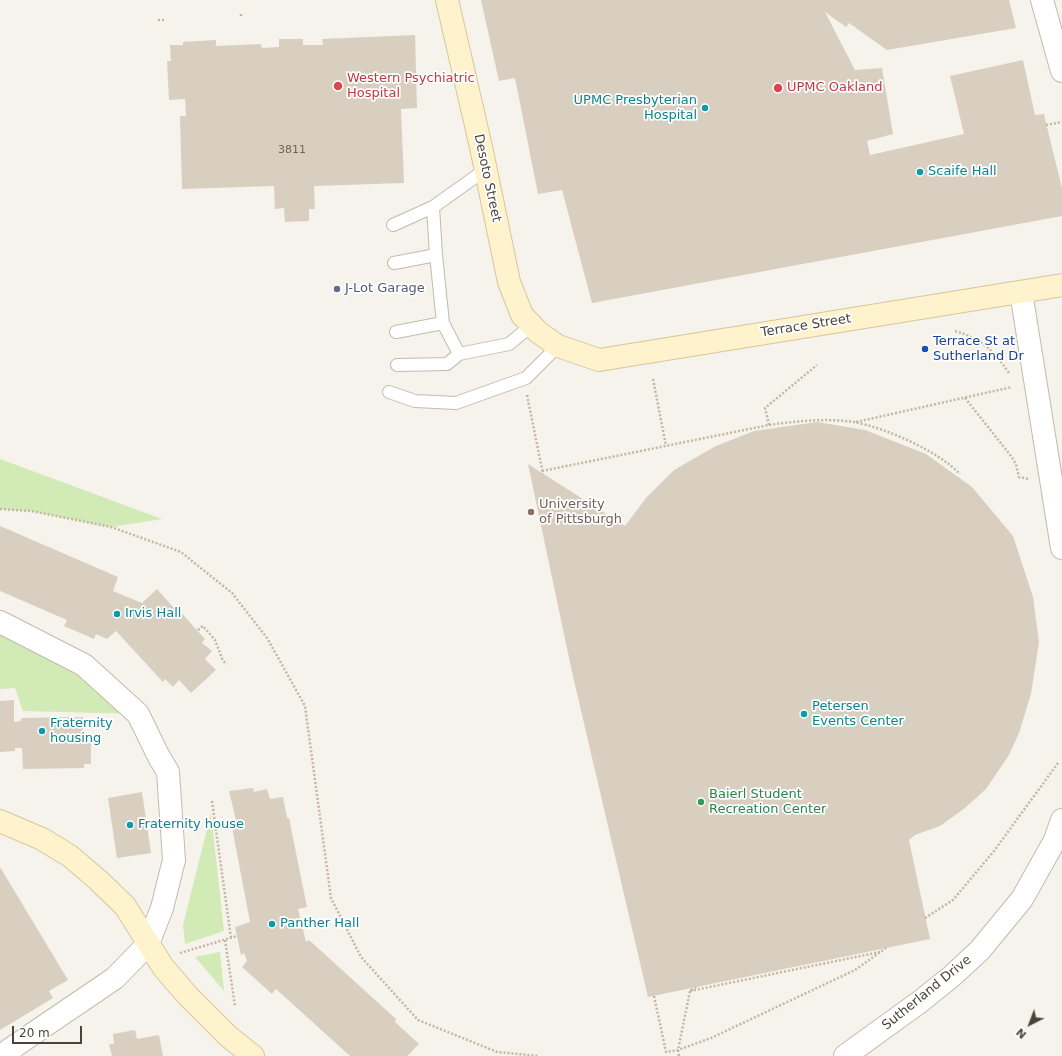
<!DOCTYPE html>
<style>
body{margin:0}
#map{position:relative;width:1062px;height:1056px;overflow:hidden;background:#f6f3ec;font-family:"DejaVu Sans",sans-serif}
canvas{display:block}
.north{position:absolute;left:1010px;top:1004px;width:40px;height:40px;-webkit-text-stroke:3px #fff;paint-order:stroke;rotate:222deg;font-size:11px;font-weight:700;line-height:16px;text-align:center;color:#4b4439}
.north::after{content:'';display:block;margin:auto;width:14px;height:18px;background:#4b4439;clip-path:polygon(50% 0,100% 100%,50% 72%,0 100%)}
.scale{position:absolute;left:12px;top:1026px;width:70px;height:18px;box-sizing:border-box;border:2px solid #4b4439;border-top:0;padding-left:5px;font-size:12px;line-height:14px;white-space:nowrap;color:#4b4439;-webkit-text-stroke:3px #fff;paint-order:stroke}
</style>
<div id="map">
<canvas width="1062" height="1056"></canvas>
<div class="north">N</div>
<div class="scale">20 m</div>
</div>
<script>
const context = document.querySelector('canvas').getContext('2d');
context.lineJoin = 'round';
function paint(path, color) {
  context.fillStyle = color;
  context.fill(path, 'evenodd');
}
function stroke(path, color, width, dash) {
  context.strokeStyle = color;
  context.lineWidth = width;
  context.lineCap = dash ? 'butt' : 'round';
  context.setLineDash(dash || []);
  context.stroke(path);
}
function drawText(font, color, halo, rows, align = 'center') {
  context.font = font + ' "DejaVu Sans",sans-serif';
  context.lineWidth = 3.5;
  context.setLineDash([]);
  context.textBaseline = 'middle';
  context.strokeStyle = halo;
  context.fillStyle = color;
  for (const [text, x, y, turn = 0] of rows) {
    context.save();
    context.translate(x, y);
    context.rotate((+turn || 0) * Math.PI / 180);
    context.textAlign = isNaN(turn) ? turn : align;
    if (halo) context.strokeText(text, 0, 0);
    context.fillText(text, 0, 0);
    context.restore();
  }
}
paint(new Path2D(`
 M 0,459 L 162,519 L 111,527 L 31,511 L 0,509 Z
 M 0,622 L 138,714 L 23,711 L 15,688 L 0,689 Z
 M 211,813 L 224,931 L 185,944 L 183,925 Z
 M 220,952 L 224,991 L 195,957 Z`), '#d2eab5');
paint(new Path2D(`
 M 481,0 L 1009,0 L 1016,28 L 887,50 L 849,23 L 846,27 L 825,12 L 855,70 L 882,68 L 893,134 L 867,141 L 870,155 L 964,134 L 950,76 L 1023,60 L 1035,115 L 1044,114 L 1049,135 L 1062,188 L 1062,216 L 592,303 L 562,190 L 538,194 L 515,78 L 499,81 Z
 M 415,35 L 417,108 L 401,109 L 404,183 L 314,186 L 315,209 L 309,209 L 309,221 L 285,222 L 284,208 L 275,209 L 274,186 L 182,189 L 180,116 L 186,116 L 185,99 L 169,100 L 167,61 L 171,61 L 170,45 L 183,45 L 183,42 L 216,40 L 216,46 L 261,44 L 262,48 L 279,47 L 279,39 L 303,39 L 303,45 L 323,45 L 322,39 Z
 M 817,422 L 865,430 L 926,454 L 972,487 L 1013,536 L 1033,597 L 1039,642 L 1031,694 L 1019,733 L 1009,755 L 986,789 L 965,808 L 940,826 L 915,835 L 909,840 L 930,939 L 648,997 L 572,672 L 528,464 L 625,526 L 646,498 L 674,470 L 716,446 L 754,431 Z
 M 0,526 L 118,577 L 113,591 L 142,603 L 157,589 L 173,607 L 176,607 L 205,639 L 202,643 L 212,651 L 205,659 L 216,670 L 191,693 L 179,680 L 173,687 L 165,679 L 163,682 L 116,631 L 107,639 L 96,634 L 94,639 L 64,626 L 67,620 L 0,591 Z
 M 14,700 L 14,722 L 21,721 L 21,718 L 83,717 L 83,741 L 91,741 L 91,764 L 84,764 L 84,768 L 23,769 L 22,748 L 15,748 L 15,751 L 0,752 L 0,701 Z
 M 253,788 L 254,792 L 267,789 L 270,799 L 283,797 L 287,818 L 289,818 L 307,907 L 298,909 L 306,942 L 309,940 L 396,1019 L 395,1022 L 419,1044 L 407,1056 L 350,1056 L 276,989 L 272,994 L 242,967 L 247,961 L 244,953 L 241,955 L 235,927 L 250,922 L 231,822 L 236,820 L 229,791 Z
 M 142,792 L 151,853 L 117,858 L 108,798 Z
 M 0,867 L 68,980 L 49,991 L 53,998 L 0,1030 Z
 M 135,1030 L 137,1039 L 159,1035 L 163,1056 L 112,1056 L 109,1044 L 114,1044 L 113,1034 Z`), '#d8cfc1');
const lane = new Path2D(`
 M 433,207 L 436,255 L 443,323 L 459,354
 M 393,225 L 433,207 L 485,170
 M 394,263 L 436,255
 M 396,332 L 443,323
 M 397,365 L 447,364 L 459,354 L 509,344 L 532,325
 M 389,392 L 415,401 L 456,403 L 526,378 L 558,346`);
const street = new Path2D(`
 M 1042,0 L 1062,71
 M 1021,292 L 1062,548
 M 0,622 L 84,665 L 138,714 L 159,757 L 168,772 L 174,860 L 162,908 L 148,944 L 115,978 L 9,1050 L 10,1056
 M 845,1056 L 921,1001 L 952,976 L 980,950 L 1022,899 L 1055,840 L 1062,820`);
const secondary = new Path2D(`
 M 447,0 L 481,147 L 509,282 L 522,315 L 538,332 L 558,346 L 599,360 L 1062,285
 M 0,821 L 42,839 L 70,856 L 98,880 L 125,906 L 163,967 L 187,995 L 228,1036 L 253,1056`);
stroke(lane, '#c2bbae', 14);
stroke(street, '#c2bbae', 24);
stroke(secondary, '#d6c79b', 24);
stroke(new Path2D(`
 M 241,14 L 241,18
 M 158,20 L 165,20
 M 1046,125 L 1062,122
 M 955,331 C 982,339 993,350 1009,373
 M 653,379 L 666,446
 M 527,395 L 543,474
 M 965,398 L 1011,456 L 1016,464 L 1019,477 L 1029,479
 M 856,422 L 1012,387
 M 769,425 L 765,408 L 817,365
 M 542,471 L 769,425 C 797,421 827,418 854,422 C 886,428 938,451 960,474
 M 0,509 L 31,511 L 111,527 L 181,552 L 232,593 L 267,638 L 305,706 L 331,898 L 361,957 L 418,1020 L 497,1052 L 539,1056
 M 198,630 L 203,626 L 215,640 L 223,661 L 227,664
 M 212,801 L 231,938
 M 925,918 L 953,900 L 994,851 L 1058,763
 M 225,940 L 235,1006
 M 180,953 L 237,936
 M 690,991 L 880,952
 M 654,996 L 666,1052 L 678,1050 L 711,1038 L 855,970 L 886,948
 M 679,1056 L 678,1050 L 690,991 L 696,987`), '#c4b79f', 2.5, [2, 2]);
stroke(lane, '#fff', 12);
stroke(street, '#fff', 22);
stroke(secondary, '#fff3cd', 22);
for (const [x, y, r, color] of [
 [338,86,5,"#e0444e"],
 [778,88,5,"#e0444e"],
 [705,108,4,"#0f9aa8"],
 [920,172,4,"#0f9aa8"],
 [337,289,4,"#5c6f8a"],
 [925,349,4,"#1a4fb4"],
 [531,512,4,"#8d6e63"],
 [117,614,4,"#0f9aa8"],
 [804,714,4,"#0f9aa8"],
 [42,731,4,"#0f9aa8"],
 [701,802,4,"#2e9e5b"],
 [130,825,4,"#0f9aa8"],
 [272,924,4,"#0f9aa8"]
]) {
  const dot = new Path2D();
  dot.arc(x, y, r, 0, 2 * Math.PI);
  context.fillStyle = color;
  context.fill(dot);
  stroke(dot, '#fff', 1.5);
}
drawText('11px', '#6e675b', null, [
 ["3811",292,150]
]);
drawText('13px', '#be3a42', '#fff', [
 ["Western Psychiatric",347,79],
 ["Hospital",347,94],
 ["UPMC Oakland",787,88]
], 'left');
drawText('13px', '#0d838f', '#fff', [
 ["UPMC Presbyterian",697,101,"right"],
 ["Hospital",697,116,"right"],
 ["Scaife Hall",928,172],
 ["Irvis Hall",125,614],
 ["Petersen",812,707],
 ["Events Center",812,722],
 ["Fraternity",50,724],
 ["housing",50,739],
 ["Fraternity house",138,825],
 ["Panther Hall",280,924]
], 'left');
drawText('13px', '#4b4439', '#fff', [
 ["Desoto Street",487,178,78],
 ["Terrace Street",806,326,-9],
 ["Sutherland Drive",927,993,-39]
]);
drawText('13px', '#4e5e75', '#fff', [
 ["J-Lot Garage",345,289]
], 'left');
drawText('13px', '#164399', '#fff', [
 ["Terrace St at",933,342],
 ["Sutherland Dr",933,357]
], 'left');
drawText('13px', '#785e54', '#fff', [
 ["University",539,505],
 ["of Pittsburgh",539,520]
], 'left');
drawText('13px', '#27864d', '#fff', [
 ["Baierl Student",709,795],
 ["Recreation Center",709,810]
], 'left');
</script>
